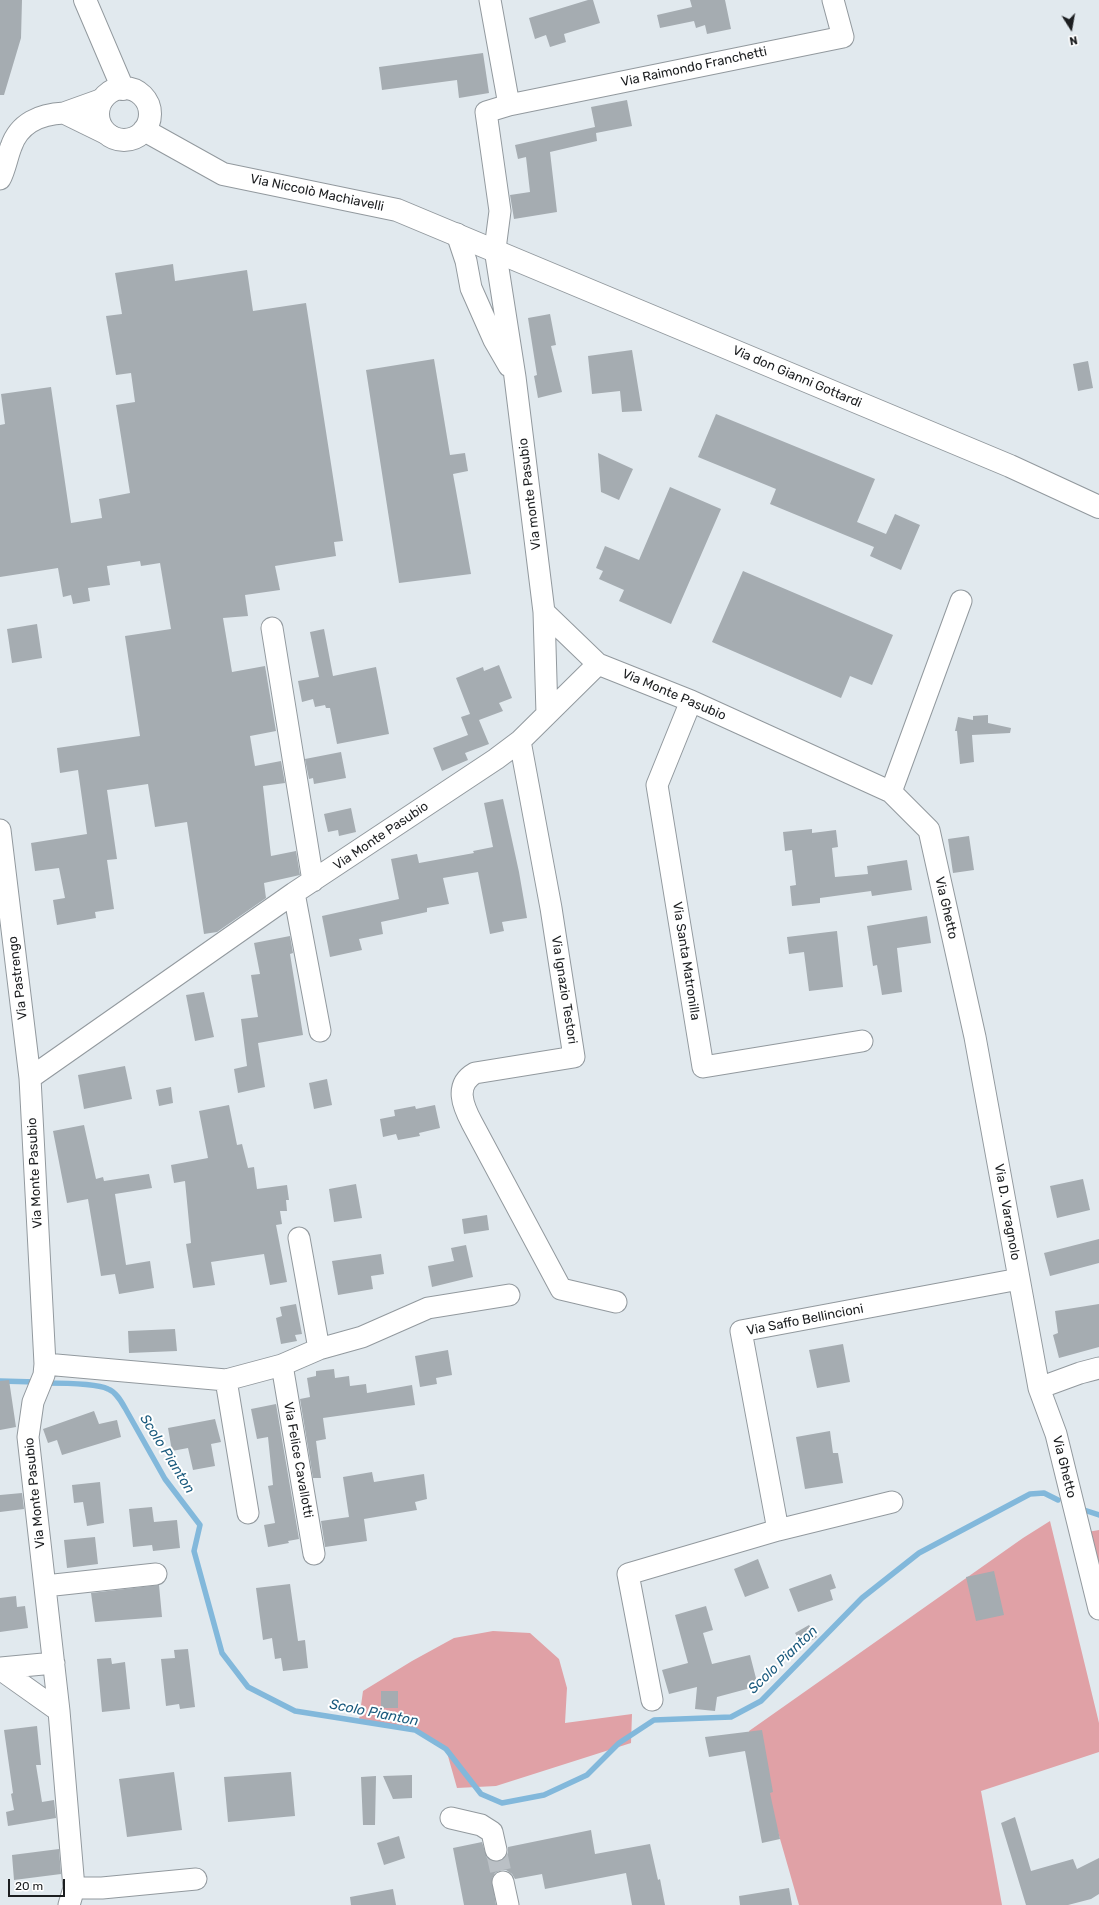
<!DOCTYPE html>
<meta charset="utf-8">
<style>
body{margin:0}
#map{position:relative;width:1099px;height:1905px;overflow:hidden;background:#e1e9ee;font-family:Rubik,sans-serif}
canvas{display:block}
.north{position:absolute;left:1051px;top:8px;width:40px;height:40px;-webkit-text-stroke:3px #fff;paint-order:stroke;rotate:169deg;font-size:11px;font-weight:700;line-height:16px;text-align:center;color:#1c1e20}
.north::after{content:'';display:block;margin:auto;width:14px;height:18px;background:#1c1e20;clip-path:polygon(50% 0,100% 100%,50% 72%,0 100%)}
.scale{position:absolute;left:8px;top:1879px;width:57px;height:18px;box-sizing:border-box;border:2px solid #1c1e20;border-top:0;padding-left:5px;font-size:12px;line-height:14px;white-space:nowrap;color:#1c1e20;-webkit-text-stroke:3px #fff;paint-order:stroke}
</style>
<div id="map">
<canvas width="1099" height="1905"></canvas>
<div class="north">N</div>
<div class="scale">20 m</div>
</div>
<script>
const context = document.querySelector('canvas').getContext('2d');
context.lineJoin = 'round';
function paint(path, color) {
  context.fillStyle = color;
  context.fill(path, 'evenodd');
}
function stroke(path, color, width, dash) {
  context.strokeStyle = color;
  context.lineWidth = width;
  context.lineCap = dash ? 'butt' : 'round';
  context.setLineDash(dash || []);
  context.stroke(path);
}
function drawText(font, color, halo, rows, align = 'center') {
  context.font = font + ' Rubik,sans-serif';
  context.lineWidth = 4;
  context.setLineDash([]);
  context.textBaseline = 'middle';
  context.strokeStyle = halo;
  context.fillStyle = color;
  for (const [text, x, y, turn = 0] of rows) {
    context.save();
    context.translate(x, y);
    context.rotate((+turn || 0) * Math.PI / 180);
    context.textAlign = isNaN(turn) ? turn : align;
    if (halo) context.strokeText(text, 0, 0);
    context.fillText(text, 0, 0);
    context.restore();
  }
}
paint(new Path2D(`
 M 1050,1521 L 1099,1723 L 1099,1752 L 981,1791 L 1002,1905 L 799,1905 L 749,1731 L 1023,1538 Z
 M 1099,1530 L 1099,1603 L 1082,1533 Z
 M 493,1631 L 530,1633 L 559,1659 L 567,1688 L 565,1723 L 632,1714 L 631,1743 L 496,1786 L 457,1788 L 446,1749 L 415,1730 L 359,1720 L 363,1691 L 412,1661 L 454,1638 Z`), '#e0a1a6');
stroke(new Path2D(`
 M 0,1381 L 36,1382
 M 45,1383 C 60,1383 96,1383 108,1389 C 116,1392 121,1401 125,1408 L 165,1479 L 200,1525 L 194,1551 L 222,1653 L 248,1687 L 295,1711 L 415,1730 L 446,1749 L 481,1794 L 502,1803 L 544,1795 L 587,1775 L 619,1743 L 654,1720 L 731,1717 L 761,1701 L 862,1598 L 919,1553 L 1030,1494 L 1044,1493 L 1058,1500
 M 1084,1510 L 1099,1515`), '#82b8db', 5.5);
paint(new Path2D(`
 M 0,0 L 22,0 L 21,38 L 4,95 L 0,95 Z
 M 588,0 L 593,0 L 600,23 L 564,34 L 566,42 L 550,47 L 546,35 L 535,39 L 529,18 Z
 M 690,0 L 725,0 L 731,29 L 707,34 L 705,25 L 696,28 L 694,21 L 660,28 L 657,15 L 692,7 Z
 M 483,53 L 489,93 L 459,98 L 457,80 L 382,90 L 379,67 Z
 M 627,100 L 632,126 L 596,133 L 597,141 L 550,152 L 557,212 L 514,219 L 510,195 L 530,192 L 526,157 L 518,159 L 515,145 L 595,127 L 591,107 Z
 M 173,264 L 175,281 L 247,270 L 253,311 L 306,303 L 343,541 L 334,542 L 336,556 L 275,566 L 280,590 L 245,595 L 248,616 L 223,618 L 232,672 L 265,666 L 276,731 L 250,736 L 255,766 L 281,761 L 285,783 L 263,786 L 271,856 L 296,851 L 300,875 L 264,883 L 266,898 L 217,932 L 204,934 L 187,822 L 155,827 L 148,784 L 107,790 L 117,859 L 107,860 L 114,909 L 95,912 L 96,918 L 57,925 L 53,900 L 65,898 L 59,868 L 35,871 L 31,843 L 87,834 L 78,770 L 60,773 L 57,748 L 140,736 L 125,636 L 171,629 L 160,563 L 141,566 L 140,561 L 107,566 L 110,585 L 88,588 L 90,601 L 73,604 L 71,595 L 63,597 L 58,568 L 0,577 L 0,425 L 5,424 L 1,394 L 51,387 L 71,523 L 102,518 L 99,499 L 130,493 L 116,405 L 135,402 L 131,373 L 116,375 L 106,316 L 122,314 L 115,273 Z
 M 550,314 L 556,345 L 551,346 L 562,392 L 538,398 L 534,376 L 537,375 L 528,318 Z
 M 632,350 L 642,411 L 622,412 L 620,391 L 592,394 L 588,356 Z
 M 434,359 L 450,455 L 465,453 L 468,471 L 453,474 L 471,574 L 399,583 L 366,370 Z
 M 1088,361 L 1093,388 L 1078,391 L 1073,364 Z
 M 716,414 L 875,479 L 857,522 L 886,534 L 895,514 L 920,525 L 901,570 L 870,556 L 874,547 L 770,504 L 776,489 L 698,457 Z
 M 598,453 L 633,469 L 619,500 L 601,492 Z
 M 670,487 L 721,509 L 671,624 L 619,601 L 624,590 L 599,579 L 603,571 L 596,568 L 605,546 L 639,560 Z
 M 743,571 L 893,635 L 872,685 L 850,676 L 841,698 L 712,642 Z
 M 37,624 L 42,658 L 12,663 L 7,629 Z
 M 324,629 L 333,676 L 376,667 L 389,734 L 337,744 L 330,708 L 326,708 L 325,705 L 315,707 L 313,699 L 302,702 L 298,681 L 319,677 L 310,632 Z
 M 499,665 L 512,698 L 499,703 L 503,711 L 479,720 L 489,744 L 465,753 L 468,760 L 442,771 L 433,748 L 468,735 L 461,717 L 470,714 L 456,678 L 483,667 L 484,671 Z
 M 988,715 L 988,723 L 1011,728 L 1010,733 L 972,735 L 974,762 L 960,764 L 957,731 L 955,731 L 958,717 L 973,720 L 973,716 Z
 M 341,752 L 346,778 L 314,784 L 313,778 L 309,779 L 305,759 Z
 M 503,799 L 519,872 L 527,918 L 502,922 L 504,931 L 490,934 L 478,872 L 443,878 L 449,904 L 427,908 L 427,912 L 381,922 L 383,934 L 359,939 L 362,950 L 330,957 L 322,916 L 399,899 L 391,859 L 417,854 L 419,863 L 474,853 L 473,851 L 493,847 L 484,803 Z
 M 351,808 L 356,832 L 339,836 L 338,830 L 328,832 L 324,814 Z
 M 812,829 L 812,833 L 836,830 L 838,847 L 832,848 L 835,877 L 868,874 L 867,866 L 907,860 L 912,890 L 872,896 L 871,891 L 820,898 L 820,903 L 792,906 L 790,886 L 796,885 L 792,850 L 785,851 L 783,832 Z
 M 969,836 L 974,870 L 953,873 L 948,839 Z
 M 927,916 L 931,943 L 897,948 L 902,992 L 882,995 L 877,965 L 873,966 L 867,926 Z
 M 837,931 L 843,987 L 809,991 L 804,952 L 789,954 L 787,937 Z
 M 290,936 L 293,953 L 290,954 L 303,1035 L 258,1043 L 265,1087 L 238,1093 L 234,1069 L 247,1066 L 241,1019 L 258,1017 L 251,975 L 260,974 L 254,943 Z
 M 204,992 L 214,1037 L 195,1041 L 186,995 Z
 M 125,1066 L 132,1099 L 84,1109 L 78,1075 Z
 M 327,1079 L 332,1105 L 314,1109 L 309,1083 Z
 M 171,1087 L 173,1103 L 159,1106 L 156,1090 Z
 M 229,1105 L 237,1145 L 242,1144 L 248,1168 L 254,1167 L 257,1189 L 287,1185 L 289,1200 L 286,1200 L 287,1211 L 280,1211 L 282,1224 L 276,1225 L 287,1282 L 270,1285 L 264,1254 L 211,1262 L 215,1285 L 193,1288 L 186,1244 L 191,1243 L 185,1181 L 174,1183 L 171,1165 L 208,1158 L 199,1111 Z
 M 435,1105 L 440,1128 L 419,1133 L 420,1136 L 398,1140 L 396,1134 L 383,1137 L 380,1119 L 395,1116 L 394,1110 L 415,1106 L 416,1109 Z
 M 84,1125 L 96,1179 L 103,1177 L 104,1181 L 149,1174 L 152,1188 L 115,1194 L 126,1265 L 150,1261 L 154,1288 L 119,1294 L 115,1274 L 101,1276 L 88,1199 L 67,1203 L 53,1131 Z
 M 1083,1179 L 1090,1210 L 1057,1218 L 1050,1186 Z
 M 356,1184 L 362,1218 L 334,1222 L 329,1189 Z
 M 487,1215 L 489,1230 L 464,1234 L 462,1219 Z
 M 1099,1239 L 1099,1263 L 1050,1276 L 1044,1253 Z
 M 466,1245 L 473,1277 L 432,1287 L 428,1266 L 454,1261 L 451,1248 Z
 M 381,1254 L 384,1274 L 371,1276 L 373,1289 L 338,1295 L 332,1261 Z
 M 296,1304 L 302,1334 L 295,1335 L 297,1341 L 281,1344 L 276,1318 L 282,1316 L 280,1307 Z
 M 1099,1304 L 1099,1347 L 1059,1358 L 1053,1335 L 1058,1333 L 1055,1311 Z
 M 175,1329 L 177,1351 L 129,1353 L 128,1331 Z
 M 843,1344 L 850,1382 L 817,1388 L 809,1350 Z
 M 448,1350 L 452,1375 L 436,1378 L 437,1384 L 420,1387 L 415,1356 Z
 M 334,1369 L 335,1378 L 349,1376 L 350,1386 L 366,1384 L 367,1393 L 412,1385 L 415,1405 L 323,1418 L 326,1439 L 316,1441 L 321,1478 L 313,1478 L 300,1399 L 310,1397 L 307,1378 L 316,1376 L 316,1371 Z
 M 9,1380 L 16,1427 L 0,1430 L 0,1381 Z
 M 276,1404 L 299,1539 L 288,1541 L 289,1543 L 268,1547 L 264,1525 L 275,1523 L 268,1486 L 273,1485 L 268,1437 L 257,1439 L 251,1409 Z
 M 94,1411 L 99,1424 L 117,1420 L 121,1437 L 62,1455 L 57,1440 L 48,1443 L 43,1429 Z
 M 215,1419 L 221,1442 L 211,1444 L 215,1466 L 193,1470 L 188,1448 L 172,1451 L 168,1428 Z
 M 830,1431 L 833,1453 L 838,1453 L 843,1483 L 805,1489 L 796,1437 Z
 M 372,1472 L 374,1482 L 424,1474 L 427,1499 L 415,1502 L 417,1510 L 364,1519 L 367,1541 L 325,1547 L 321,1521 L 349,1517 L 343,1477 Z
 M 100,1482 L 104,1523 L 87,1526 L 83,1502 L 74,1503 L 72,1485 Z
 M 22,1493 L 24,1509 L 0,1512 L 0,1495 Z
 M 152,1507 L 154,1522 L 177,1520 L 180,1548 L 153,1551 L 152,1545 L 133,1547 L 129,1509 Z
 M 95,1537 L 98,1564 L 67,1568 L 64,1540 Z
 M 758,1559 L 769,1588 L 745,1597 L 734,1569 Z
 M 994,1571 L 1004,1615 L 976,1621 L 966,1577 Z
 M 831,1574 L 836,1588 L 830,1590 L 833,1600 L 798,1612 L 789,1589 Z
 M 290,1584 L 298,1641 L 305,1640 L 308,1668 L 283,1671 L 281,1658 L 275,1659 L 272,1638 L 263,1640 L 256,1588 Z
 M 159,1585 L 162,1617 L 95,1622 L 91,1593 Z
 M 16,1596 L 17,1607 L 25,1606 L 28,1628 L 0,1632 L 0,1598 Z
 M 706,1606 L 713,1630 L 703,1633 L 712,1664 L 750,1655 L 758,1686 L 717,1697 L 715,1711 L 695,1709 L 697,1687 L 669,1694 L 662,1670 L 688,1663 L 675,1615 Z
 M 809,1625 L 817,1637 L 803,1646 L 795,1633 Z
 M 188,1649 L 195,1707 L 180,1709 L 179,1704 L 166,1706 L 161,1659 L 175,1658 L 174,1650 Z
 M 111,1658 L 112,1664 L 125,1662 L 130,1709 L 102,1712 L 97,1659 Z
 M 381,1691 L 398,1691 L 398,1708 L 381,1708 Z
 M 37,1726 L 41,1765 L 36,1765 L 42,1802 L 54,1800 L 56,1818 L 8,1826 L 6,1812 L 14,1810 L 11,1794 L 13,1793 L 4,1730 Z
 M 762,1730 L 773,1792 L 770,1793 L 780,1839 L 762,1843 L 745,1751 L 709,1757 L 705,1737 Z
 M 174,1772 L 182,1830 L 127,1837 L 119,1779 Z
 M 291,1772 L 295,1816 L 228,1822 L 224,1777 Z
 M 412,1775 L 412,1798 L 393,1799 L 383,1776 Z
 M 376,1776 L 375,1825 L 363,1825 L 361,1777 Z
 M 1015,1817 L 1031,1871 L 1073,1859 L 1077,1869 L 1099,1858 L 1099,1894 L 1091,1899 L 1068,1905 L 1026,1905 L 1001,1823 Z
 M 591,1830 L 595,1854 L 650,1844 L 658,1880 L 660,1879 L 665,1905 L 632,1905 L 626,1873 L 545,1889 L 542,1874 L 515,1879 L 512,1874 L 506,1870 L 501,1870 L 495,1873 L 492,1879 L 496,1905 L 464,1905 L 453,1848 L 482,1842 L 487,1858 L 492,1861 L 498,1862 L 504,1859 L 508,1853 L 508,1847 Z
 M 399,1836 L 405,1858 L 384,1865 L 377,1843 Z
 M 59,1849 L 61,1874 L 14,1880 L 12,1855 Z
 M 789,1888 L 792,1905 L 740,1905 L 739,1896 Z
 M 393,1889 L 396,1905 L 351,1905 L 350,1897 Z`), '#a5acb1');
stroke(new Path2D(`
 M 496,1850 L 503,1882`), '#bac0c5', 21, [21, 10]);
const minor = new Path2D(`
 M 490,0 L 509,105
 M 833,0 L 843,37 L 509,105 L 486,112 L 500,211 L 495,249 L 515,377 L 544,612 L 598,664 L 691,701 L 891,792 L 961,601
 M 103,99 L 64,113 L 111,136
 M 0,179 C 5,170 7,157 11,147 C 19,123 40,114 64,113
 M 457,234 L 466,261 L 471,288 L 494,340 L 509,366
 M 544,612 L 547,714
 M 272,628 L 313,881
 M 691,701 L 657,785 L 703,1067 L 862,1041
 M 520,741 L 551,908 L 574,1057 L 475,1073 C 454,1085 463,1106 472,1123 L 561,1289 L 616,1302
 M 891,792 L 929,830 L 975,1037 L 1039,1388
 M 0,830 L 30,1078
 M 294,893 L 320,1031
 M 299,1238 L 319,1349
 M 45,1364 L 226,1380 L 282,1365 L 319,1349 L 362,1337 L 428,1308 L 509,1295
 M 282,1365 L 314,1554
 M 1099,1368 L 1080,1373 L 1039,1388 L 1056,1434 L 1099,1609
 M 226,1380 L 248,1513
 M 778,1530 L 892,1502
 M 45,1586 L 156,1574
 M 0,1668 L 54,1663
 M 0,1669 L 59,1711
 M 652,1700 L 628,1574 L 778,1530 L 741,1331 L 1019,1279
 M 451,1818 L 481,1825 L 492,1832 L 496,1850
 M 503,1882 L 508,1905
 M 74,1888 L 102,1888 L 196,1879
 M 69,1905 L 74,1888 L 59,1711 L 28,1437 L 33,1402 L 44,1375 L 45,1364 L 30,1078 L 294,893 L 496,759 L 520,741 L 598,664`);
const secondary = new Path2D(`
 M 85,0 L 123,89
 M98 114a26 26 0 1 1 52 0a26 26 0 1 1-52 0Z
 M 144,130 L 223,174 L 397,210 L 1010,466 L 1099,507`);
stroke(minor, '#92999e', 23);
stroke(secondary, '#92999e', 24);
stroke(minor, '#fff', 21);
stroke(secondary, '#fff', 22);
drawText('13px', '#1c1e20', '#fff', [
 ["Via Raimondo Franchetti",694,67,-12],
 ["Via Niccolò Machiavelli",317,193,12],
 ["Via don Gianni Gottardi",797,377,23],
 ["Via monte Pasubio",530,494,-97],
 ["Via Monte Pasubio",674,695,23],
 ["Via Monte Pasubio",381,836,-34],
 ["Via Ghetto",946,908,77],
 ["Via Santa Matronilla",686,961,81],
 ["Via Pastrengo",18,978,-97],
 ["Via Ignazio Testori",564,990,81],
 ["Via Monte Pasubio",35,1173,-93],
 ["Via D. Varagnolo",1007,1212,80],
 ["Via Saffo Bellincioni",805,1320,-11],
 ["Via Felice Cavallotti",298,1460,80],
 ["Via Ghetto",1064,1467,76],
 ["Via Monte Pasubio",35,1493,-96]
]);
drawText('italic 14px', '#1b5b7e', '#fff', [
 ["Scolo Pianton",167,1454,58],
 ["Scolo Pianton",783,1660,-44],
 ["Scolo Pianton",374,1713,11]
]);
</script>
